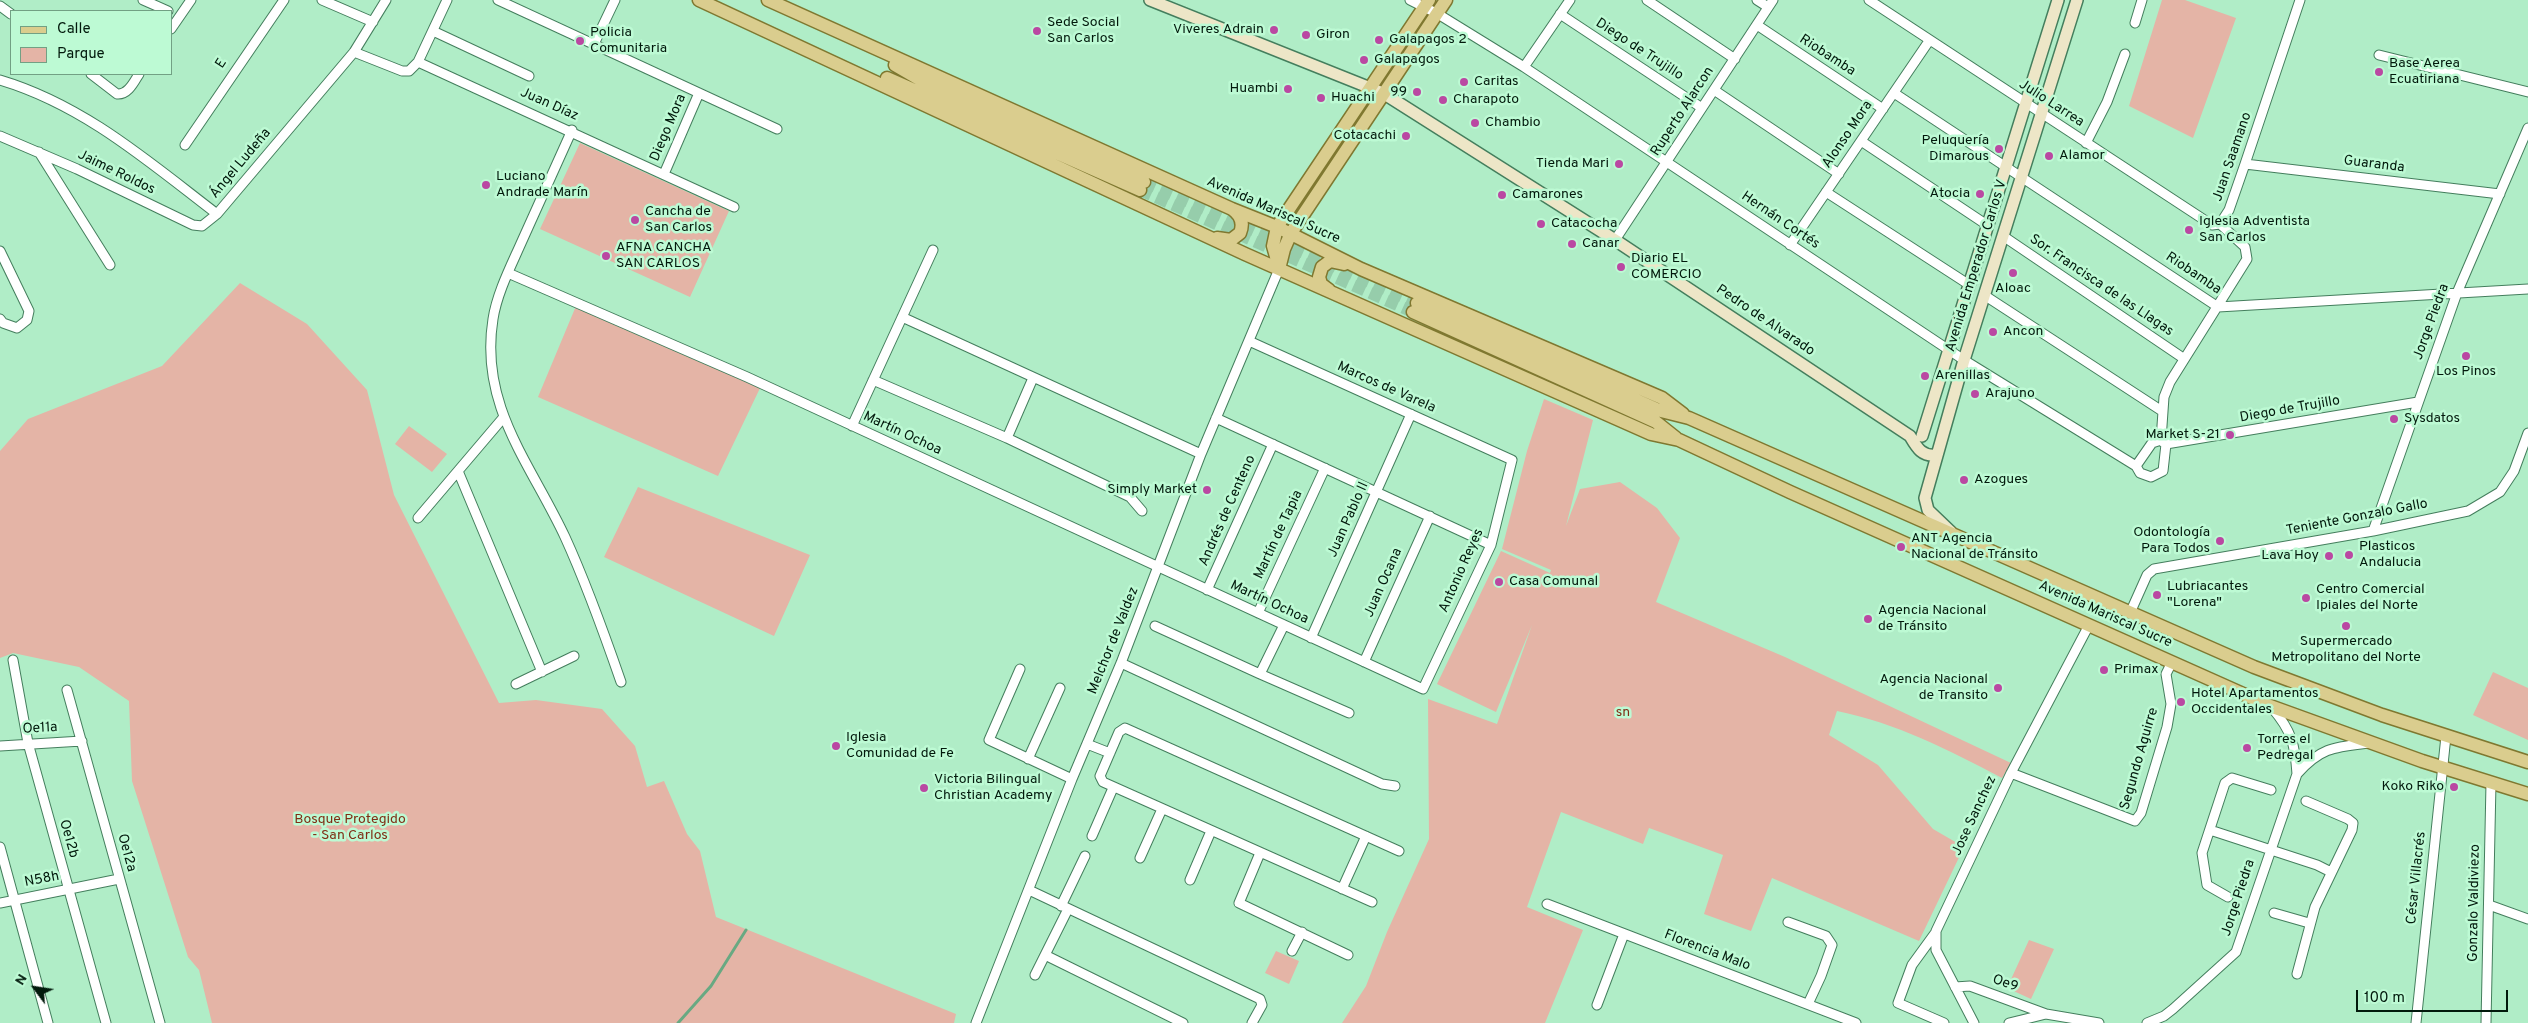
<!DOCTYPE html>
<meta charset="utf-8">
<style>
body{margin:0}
#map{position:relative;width:2528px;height:1023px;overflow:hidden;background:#b0edc7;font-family:Overpass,sans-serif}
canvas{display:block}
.legend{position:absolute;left:10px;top:10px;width:162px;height:65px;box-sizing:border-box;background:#bdfad4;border:1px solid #72a084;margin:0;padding:6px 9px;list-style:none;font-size:15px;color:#02190c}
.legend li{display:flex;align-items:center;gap:10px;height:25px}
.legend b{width:25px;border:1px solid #72a084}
.north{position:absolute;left:10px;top:963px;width:50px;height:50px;-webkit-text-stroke:4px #bdfad4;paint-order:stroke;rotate:301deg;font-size:14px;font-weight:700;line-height:20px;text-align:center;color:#02190c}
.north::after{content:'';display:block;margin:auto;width:18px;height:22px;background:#02190c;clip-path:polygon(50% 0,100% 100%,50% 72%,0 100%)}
.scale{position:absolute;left:2356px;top:990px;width:152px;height:22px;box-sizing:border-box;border:2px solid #02190c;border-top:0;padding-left:6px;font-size:15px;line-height:18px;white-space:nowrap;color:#02190c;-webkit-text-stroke:4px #bdfad4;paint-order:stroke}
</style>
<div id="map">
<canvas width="2528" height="1023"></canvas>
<ul class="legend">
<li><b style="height:6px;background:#dacd8e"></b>Calle</li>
<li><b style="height:14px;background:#e4b4a6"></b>Parque</li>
</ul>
<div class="north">N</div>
<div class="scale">100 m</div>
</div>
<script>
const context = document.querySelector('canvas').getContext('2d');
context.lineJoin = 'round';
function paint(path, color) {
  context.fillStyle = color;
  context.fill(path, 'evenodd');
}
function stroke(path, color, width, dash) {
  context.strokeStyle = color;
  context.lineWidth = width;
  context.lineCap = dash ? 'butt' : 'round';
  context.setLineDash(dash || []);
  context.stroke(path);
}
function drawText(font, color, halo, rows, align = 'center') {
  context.font = font + ' Overpass,sans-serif';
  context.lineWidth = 5;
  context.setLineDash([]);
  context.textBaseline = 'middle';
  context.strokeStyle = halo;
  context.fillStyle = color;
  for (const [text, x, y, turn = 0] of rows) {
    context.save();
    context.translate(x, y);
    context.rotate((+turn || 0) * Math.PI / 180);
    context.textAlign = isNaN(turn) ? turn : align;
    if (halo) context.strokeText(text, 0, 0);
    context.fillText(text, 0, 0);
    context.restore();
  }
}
paint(new Path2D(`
 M 2162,0 L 2185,0 L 2236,18 L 2193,138 L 2129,106 Z
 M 580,143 L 729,211 L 690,297 L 540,229 Z
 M 240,283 L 307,324 L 367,390 L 394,495 L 499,703 L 536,700 L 602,709 L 635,746 L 647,787 L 664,781 L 687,834 L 700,851 L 716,917 L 956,1014 L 954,1023 L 212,1023 L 199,970 L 188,957 L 132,781 L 129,701 L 79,667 L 13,653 L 0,658 L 0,451 L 28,419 L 162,366 Z
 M 576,306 L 761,386 L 718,476 L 538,397 Z
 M 1544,399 L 1593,420 L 1566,526 L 1580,489 L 1620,482 L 1657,508 L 1680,538 L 1656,602 L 1785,657 L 2011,763 L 2002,778 C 1949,750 1896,723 1837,711 L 1829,735 L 1878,765 L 1933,829 L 1964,847 L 1919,941 L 1772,878 L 1751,931 L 1704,914 L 1723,855 L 1649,828 L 1643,844 L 1561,812 L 1527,907 L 1583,930 L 1545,1023 L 1342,1023 L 1366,986 L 1387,932 L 1429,839 L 1428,699 L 1497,724 L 1532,625 L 1496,712 L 1437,684 L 1501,551 L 1550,573 L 1551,570 L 1502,549 L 1527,451 Z
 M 409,426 L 447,454 L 432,472 L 395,444 Z
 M 638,487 L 810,555 L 774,636 L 604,557 Z
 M 2493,672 L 2528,688 L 2528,740 L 2473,715 Z
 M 2029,940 L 2054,949 L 2031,999 L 2007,988 Z
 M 1276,951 L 1299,961 L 1289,984 L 1265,973 Z`), '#e4b4a6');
stroke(new Path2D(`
 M 678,1023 L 711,986 L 746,930`), '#68a982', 3);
stroke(new Path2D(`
 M 1144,182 L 1417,303
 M 1140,190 L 1413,312`), '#96cdab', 12, [12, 6]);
const minor = new Path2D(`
 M 143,0 L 168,11
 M 322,0 L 373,22
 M 498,0 L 777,129
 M 1410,0 L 1438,14 L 1524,67 L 1964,360 L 2136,466 L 2140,473 L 2151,477 L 2163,471 L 2166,444
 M 1647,0 L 1735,59
 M 1757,0 L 1768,7
 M 1869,0 L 2206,221 L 2212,225 L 2220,224
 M 0,6 L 11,14
 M 1560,14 L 1702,108
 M 2135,23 L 2142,0
 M 1757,25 L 1883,109
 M 171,29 L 191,0
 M 433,31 L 529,76
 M 594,44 L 615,0
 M 354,52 L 402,71 L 409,71 L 418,62 L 447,0
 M 2379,55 L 2528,92
 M 418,62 L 734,207
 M 1524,67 L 1570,0
 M 91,74 L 117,94 C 128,95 134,82 139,74
 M 0,80 C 84,105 149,162 217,214
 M 1714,90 L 1839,174
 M 1894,93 L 2218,307 L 2528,289
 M 572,130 C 555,167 539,204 522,241 C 511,266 497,293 493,319 C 479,406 531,464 565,537 C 587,585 604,633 621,682
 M 0,136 L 77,169 L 193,225 L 202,226 L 217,214 L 354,52 L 386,0
 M 1861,141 L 1987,225
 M 2086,143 L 2107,102 L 2125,54
 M 185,145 L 284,0
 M 39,152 L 110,265
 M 2245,164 L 2500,194
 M 664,174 L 699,93
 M 1826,192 L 1968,284
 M 2220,224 L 2229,210 L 2245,164 L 2300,0
 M 2003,236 L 2183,358
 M 1615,240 L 1773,0
 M 1790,245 L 1929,41
 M 0,251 L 29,311 L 27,320 L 17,328 L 3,323 L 0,319
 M 508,273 L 747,377 L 1423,689 L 1491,545 L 1512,460 L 1249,341
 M 1984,295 L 2162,411
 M 902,317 L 1201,454
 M 873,380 L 1007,438 L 1130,497 L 1142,511
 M 1216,418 L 1491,545
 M 852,426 L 933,250
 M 1007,438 L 1033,378
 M 2161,440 L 2164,397 L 2170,382 L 2247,259 L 2245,247 L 2220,224
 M 2166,444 L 2418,402
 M 2136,466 L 2152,443 L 2161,440 L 2164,443
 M 458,471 L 542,672
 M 418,518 L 503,418
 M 2373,531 L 2457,293 L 2528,128
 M 1207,590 L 1273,444
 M 1258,613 L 1325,468
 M 2130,613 L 2147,575 L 2154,569 L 2373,531 L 2468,511 L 2500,492 L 2514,471 L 2528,433
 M 1284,625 L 1260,674 L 1349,713
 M 1155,626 L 1260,674
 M 1311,638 L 1411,414
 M 13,660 L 28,743 L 106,1023
 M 1364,662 L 1430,516
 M 1121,663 L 1382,784 L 1395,786
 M 1020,669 L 989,740 L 1072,779
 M 516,684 L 574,656
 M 67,690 L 160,1023
 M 2272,708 C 2292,731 2295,745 2297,774
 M 1087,744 L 1110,753
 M 0,746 L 82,741
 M 1028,759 L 1060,688
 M 2011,773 L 2135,821 L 2141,813 L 2167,727 L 2171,704 L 2166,674 L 2172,662
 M 2210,830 L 2317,865 L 2331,872
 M 1092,836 L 1113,788
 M 0,847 L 48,1023
 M 1260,853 L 1239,903 L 1348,955
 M 1140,858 L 1162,809
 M 1190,880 L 1211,831
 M 1342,889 L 1366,836
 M 1029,890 L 1260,999 L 1262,1005 L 1252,1023
 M 2228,897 L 2207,885 L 2202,853 L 2225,783 L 2232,778 L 2271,790
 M 1372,902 L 1103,782 L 1100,776 L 1119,732 L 1125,728 L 1399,851
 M 0,903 L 119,879
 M 1547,904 L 1856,1023
 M 2489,905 L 2528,919
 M 1061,906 L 1085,856
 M 2274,913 L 2309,923
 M 1788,922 L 1826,936 L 1832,945 L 1821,976 L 1808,1004
 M 1936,932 L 1912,965 L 1898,1003 L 1944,1023
 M 1292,951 L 1302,932
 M 1045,955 L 1183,1023
 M 2297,974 L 2315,907 L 2352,830 L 2353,823 L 2348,819 L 2306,801
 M 1035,975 L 1068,909
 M 1955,987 L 1970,986 L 2046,1014
 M 1597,1005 L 1624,934
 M 976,1023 L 1072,779 L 1121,663 L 1201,454 L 1279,269
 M 1974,1023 L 1936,950 L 1936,931 L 2011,773 L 2089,625
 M 2009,1023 L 2046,1014 L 2099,1023
 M 2147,1023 L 2164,1016 L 2173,1009 L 2236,952 L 2297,774 C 2321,747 2335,747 2369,743
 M 2416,1023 L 2446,736
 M 2486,1023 L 2491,783`);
const secondary = new Path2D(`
 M 1150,0 L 1383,93 L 1615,240 L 1910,436 C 1917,448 1922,457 1937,455
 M 1922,436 L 2058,0
 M 1951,532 L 1928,510 L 1925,498 L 1964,360 L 2077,0`);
const primary = new Path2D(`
 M 699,0 L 1245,254 L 1651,434 L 1679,440 L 1790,492 L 2270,706 L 2422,761 L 2528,794
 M 768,0 L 1232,209 L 1277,227 L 1361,269 L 1662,398 L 1683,414
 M 895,65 L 919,79 L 1144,182
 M 887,78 L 1140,190
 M 1217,238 L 1231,240 L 1240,233 C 1244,223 1241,215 1232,209
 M 1279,267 L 1273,246 L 1277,227 L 1429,0
 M 1279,269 L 1284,249 L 1291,233 L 1446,0
 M 1329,290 L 1321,284 L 1319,277 L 1322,267 L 1330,261 L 1344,264
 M 1417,303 L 1661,411 L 1689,418 L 2254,667 L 2382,715 L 2528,762
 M 1413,312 L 1656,422 L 1676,438`);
stroke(minor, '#447e5d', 11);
stroke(secondary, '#447e5d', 14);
stroke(primary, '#7f7830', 15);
stroke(minor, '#fff', 9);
stroke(secondary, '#ede6c7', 11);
stroke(primary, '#dacd8e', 12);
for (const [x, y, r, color] of [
 [1274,30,5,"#ba48a2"],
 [1037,31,5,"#ba48a2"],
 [1306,35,5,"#ba48a2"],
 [1379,40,5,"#ba48a2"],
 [580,41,5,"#ba48a2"],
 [1364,60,5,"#ba48a2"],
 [2379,72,5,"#ba48a2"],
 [1464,82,5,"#ba48a2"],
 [1288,89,5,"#ba48a2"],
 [1417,92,5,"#ba48a2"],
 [1321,98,5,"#ba48a2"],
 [1443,100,5,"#ba48a2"],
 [1475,123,5,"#ba48a2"],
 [1406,136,5,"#ba48a2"],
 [1999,149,5,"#ba48a2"],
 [2049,156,5,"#ba48a2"],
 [1619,164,5,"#ba48a2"],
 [486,185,5,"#ba48a2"],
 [1980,194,5,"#ba48a2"],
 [1502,195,5,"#ba48a2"],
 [635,220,5,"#ba48a2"],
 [1541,224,5,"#ba48a2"],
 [2189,230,5,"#ba48a2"],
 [1572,244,5,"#ba48a2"],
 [606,256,5,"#ba48a2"],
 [1621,267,5,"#ba48a2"],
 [2013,273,5,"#ba48a2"],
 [1993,332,5,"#ba48a2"],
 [2466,356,5,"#ba48a2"],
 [1925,376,5,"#ba48a2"],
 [1975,394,5,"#ba48a2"],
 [2394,419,5,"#ba48a2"],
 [2230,435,5,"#ba48a2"],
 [1964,480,5,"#ba48a2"],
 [1207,490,5,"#ba48a2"],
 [2220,541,5,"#ba48a2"],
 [1901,547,5,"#ba48a2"],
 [2349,555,5,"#ba48a2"],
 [2329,556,5,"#ba48a2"],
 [1499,582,5,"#ba48a2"],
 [2157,595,5,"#ba48a2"],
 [2306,598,5,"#ba48a2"],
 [1868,619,5,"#ba48a2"],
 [2346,626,5,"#ba48a2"],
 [2104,670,5,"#ba48a2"],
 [1998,688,5,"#ba48a2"],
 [2181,702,5,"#ba48a2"],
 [836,746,5,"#ba48a2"],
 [2247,748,5,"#ba48a2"],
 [2454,787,5,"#ba48a2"],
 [924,788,5,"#ba48a2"]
]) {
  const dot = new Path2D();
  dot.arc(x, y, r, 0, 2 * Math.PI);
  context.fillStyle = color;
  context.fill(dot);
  stroke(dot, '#bdfad4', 2);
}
drawText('14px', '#02190c', '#bdfad4', [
 ["Sede Social",1047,23],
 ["San Carlos",1047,39],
 ["Viveres Adrain",1264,30,"right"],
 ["Policia",590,33],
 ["Comunitaria",590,49],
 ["Giron",1316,35],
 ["Galapagos 2",1389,40],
 ["Galapagos",1374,60],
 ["Base Aerea",2389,64],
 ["Ecuatiriana",2389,80],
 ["Caritas",1474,82],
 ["Huambi",1278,89,"right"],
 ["99",1407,92,"right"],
 ["Huachi",1331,98],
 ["Charapoto",1453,100],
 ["Chambio",1485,123],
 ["Cotacachi",1396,136,"right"],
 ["Peluquería",1989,141,"right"],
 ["Dimarous",1989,157,"right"],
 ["Alamor",2059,156],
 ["Tienda Mari",1609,164,"right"],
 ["Luciano",496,177],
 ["Andrade Marín",496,193],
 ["Atocia",1970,194,"right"],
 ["Camarones",1512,195],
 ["Cancha de",645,212],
 ["San Carlos",645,228],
 ["Iglesia Adventista",2199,222],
 ["San Carlos",2199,238],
 ["Catacocha",1551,224],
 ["Canar",1582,244],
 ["AFNA CANCHA",616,248],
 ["SAN CARLOS",616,264],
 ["Diario EL",1631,259],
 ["COMERCIO",1631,275],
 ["Aloac",2013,289,"center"],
 ["Ancon",2003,332],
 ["Los Pinos",2466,372,"center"],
 ["Arenillas",1935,376],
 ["Arajuno",1985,394],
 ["Sysdatos",2404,419],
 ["Market S-21",2220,435,"right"],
 ["Azogues",1974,480],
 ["Simply Market",1197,490,"right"],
 ["Odontología",2210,533,"right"],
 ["Para Todos",2210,549,"right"],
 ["ANT Agencia",1911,539],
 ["Nacional de Tránsito",1911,555],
 ["Plasticos",2359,547],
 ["Andalucia",2359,563],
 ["Lava Hoy",2319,556,"right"],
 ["Casa Comunal",1509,582],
 ["Lubriacantes",2167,587],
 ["\"Lorena\"",2167,603],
 ["Centro Comercial",2316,590],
 ["Ipiales del Norte",2316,606],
 ["Agencia Nacional",1878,611],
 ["de Tránsito",1878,627],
 ["Supermercado",2346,642,"center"],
 ["Metropolitano del Norte",2346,658,"center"],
 ["Primax",2114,670],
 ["Agencia Nacional",1988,680,"right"],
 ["de Transito",1988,696,"right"],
 ["Hotel Apartamentos",2191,694],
 ["Occidentales",2191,710],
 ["Iglesia",846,738],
 ["Comunidad de Fe",846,754],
 ["Torres el",2257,740],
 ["Pedregal",2257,756],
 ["Victoria Bilingual",934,780],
 ["Christian Academy",934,796],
 ["Koko Riko",2444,787,"right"]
], 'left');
drawText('14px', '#02190c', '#bdfad4', [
 ["Diego de Trujillo",1639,50,33],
 ["Riobamba",1827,56,33],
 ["E",222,64,-57],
 ["Julio Larrea",2051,104,33],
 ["Juan Díaz",549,105,24],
 ["Ruperto Alarcon",1683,112,-57],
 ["Diego Mora",669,128,-67],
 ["Alonso Mora",1848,135,-56],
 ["Juan Saamano",2233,157,-71],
 ["Ángel Ludeña",241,164,-50],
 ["Guaranda",2374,165,7],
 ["Jaime Roldos",116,173,26],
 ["Avenida Mariscal Sucre",1273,211,24],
 ["Hernán Cortés",1780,221,34],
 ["Avenida Emperador Carlos V",1977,266,-73],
 ["Riobamba",2193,274,34],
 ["Sor. Francisca de las Llagas",2101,286,34],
 ["Pedro de Alvarado",1765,321,34],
 ["Jorge Piedra",2432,322,-70],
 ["Marcos de Varela",1386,388,24],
 ["Diego de Trujillo",2290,410,-10],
 ["Martín Ochoa",902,434,25],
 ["Andrés de Centeno",1228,511,-66],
 ["Teniente Gonzalo Gallo",2357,518,-11],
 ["Juan Pablo II",1349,520,-66],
 ["Martín de Tapia",1279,535,-65],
 ["Antonio Reyes",1462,571,-66],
 ["Juan Ocana",1384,583,-66],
 ["Martín Ochoa",1269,603,25],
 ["Avenida Mariscal Sucre",2105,615,24],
 ["Melchor de Valdez",1114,641,-68],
 ["Oe11a",40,729,-3],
 ["Segundo Aguirre",2140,759,-74],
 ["Jose Sanchez",1975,816,-65],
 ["Oe12b",68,839,74],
 ["Oe12a",126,853,75],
 ["César Villacrés",2417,878,-84],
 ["N58h",42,880,-11],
 ["Jorge Piedra",2239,898,-72],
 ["Gonzalo Valdiviezo",2475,903,-89],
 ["Florencia Malo",1707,951,21],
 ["Oe9",2005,984,20]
]);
drawText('14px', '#7f2e15', '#bdfad4', [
 ["sn",1623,713],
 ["Bosque Protegido",350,820],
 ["- San Carlos",350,836]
]);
</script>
